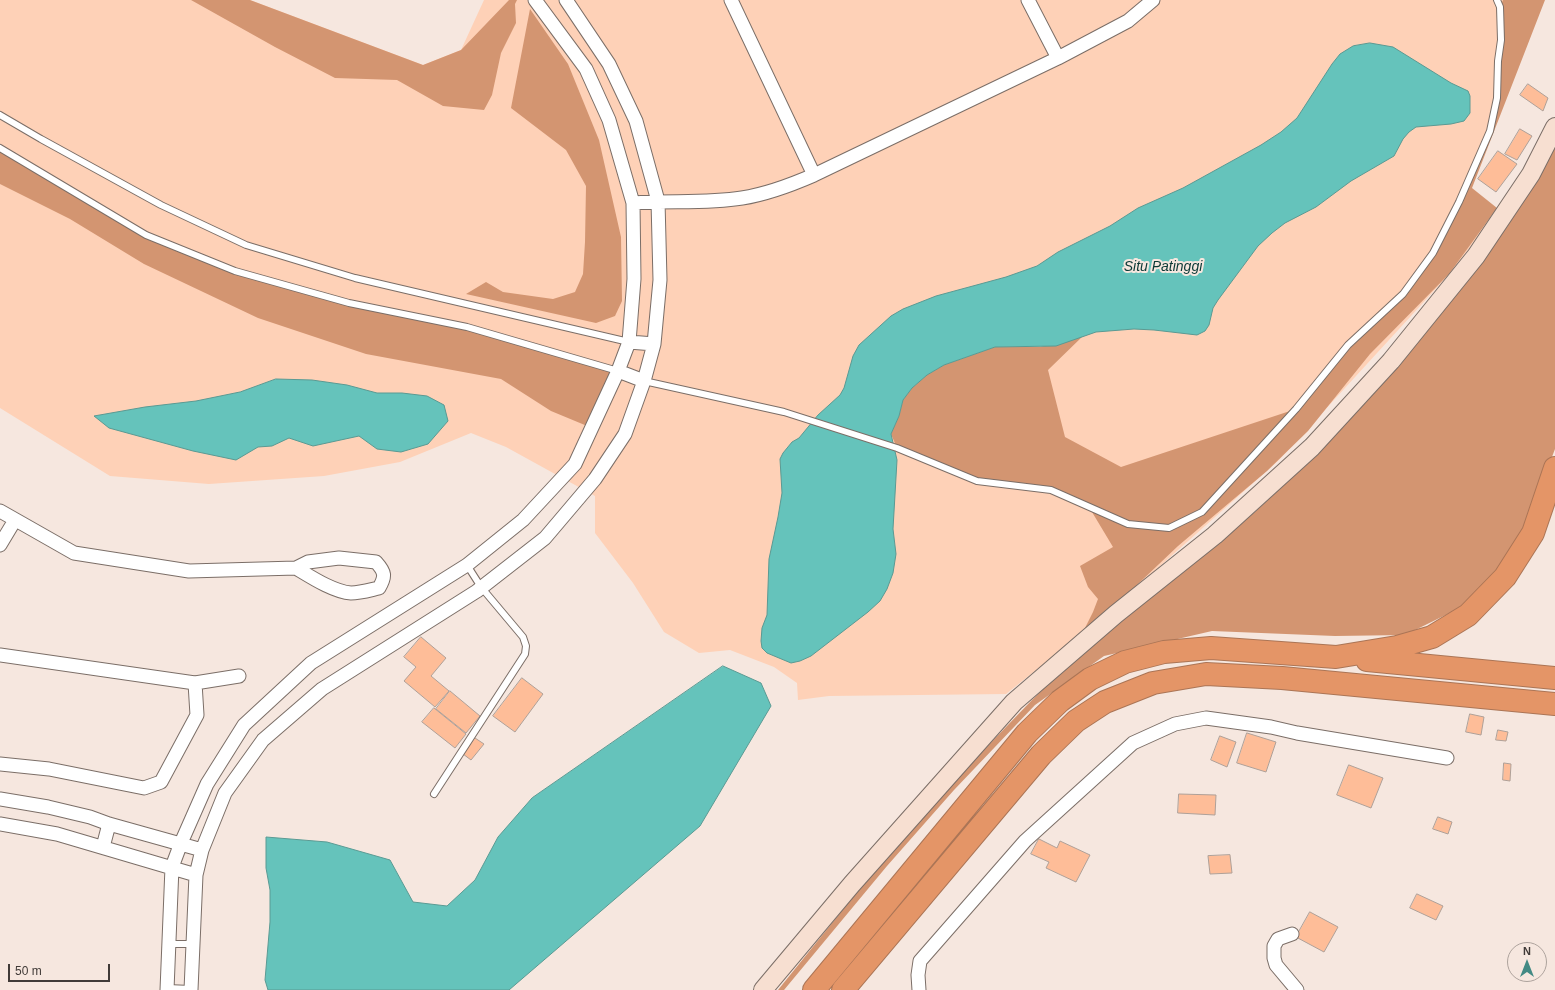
<!DOCTYPE html>
<style>
body{margin:0}
#map{position:relative;width:1555px;height:990px;overflow:hidden;background:#f6e7df;font-family:Arial,sans-serif}
canvas{display:block}
.north{position:absolute;left:1507px;top:942px;width:40px;height:40px;box-sizing:border-box;background:#f6e7df;border:1px solid #ada29c;border-radius:50%;rotate:0deg;font-size:11px;font-weight:700;line-height:16px;text-align:center;color:#403a37}
.north::after{content:'';display:block;margin:auto;width:14px;height:18px;background:#438a84;clip-path:polygon(50% 0,100% 100%,50% 72%,0 100%)}
.scale{position:absolute;left:8px;top:964px;width:102px;height:18px;box-sizing:border-box;border:2px solid #403a37;border-top:0;padding-left:5px;font-size:12px;line-height:14px;white-space:nowrap;color:#403a37;-webkit-text-stroke:3px #f6e7df;paint-order:stroke}
</style>
<div id="map">
<canvas width="1555" height="990"></canvas>
<div class="north">N</div>
<div class="scale">50 m</div>
</div>
<script>
const context = document.querySelector('canvas').getContext('2d');
context.lineJoin = 'round';
function paint(path, color) {
  context.fillStyle = color;
  context.fill(path, 'evenodd');
}
function stroke(path, color, width, dash) {
  context.strokeStyle = color;
  context.lineWidth = width;
  context.lineCap = dash ? 'butt' : 'round';
  context.setLineDash(dash || []);
  context.stroke(path);
}
function drawText(font, color, halo, rows, align = 'center') {
  context.font = font + ' Arial,sans-serif';
  context.lineWidth = 4;
  context.setLineDash([]);
  context.textBaseline = 'middle';
  context.strokeStyle = halo;
  context.fillStyle = color;
  for (const [text, x, y, turn = 0] of rows) {
    context.save();
    context.translate(x, y);
    context.rotate((+turn || 0) * Math.PI / 180);
    context.textAlign = isNaN(turn) ? turn : align;
    if (halo) context.strokeText(text, 0, 0);
    context.fillText(text, 0, 0);
    context.restore();
  }
}
paint(new Path2D(`
 M 0,0 L 250,0 L 423,65 L 461,50 L 484,0 L 1539,0 L 1490,131 L 1460,201 L 1492,217 L 1454,269 L 1279,460 L 1104,616 L 1006,694 L 829,696 L 798,700 L 797,683 L 774,667 L 730,650 L 699,653 L 664,632 L 633,583 L 595,533 L 595,496 L 506,447 L 471,433 L 400,462 L 324,476 L 209,484 L 110,476 L 0,408 Z`), '#fed1b7');
paint(new Path2D(`
 M 191,0 L 250,0 L 423,65 L 461,50 L 509,0 L 517,0 L 515,4 L 516,23 L 501,53 L 492,95 L 484,110 L 443,106 L 397,80 L 335,78 L 275,47 Z
 M 1503,0 L 1545,0 L 1472,188 L 1497,208 L 1449,274 L 1370,354 L 1308,431 L 1267,471 L 1178,546 L 1079,640 L 1093,612 L 1098,599 L 1088,587 L 1080,566 L 1113,547 L 1089,507 L 1051,490 L 977,481 L 897,448 L 891,434 L 899,416 L 903,400 L 912,388 L 927,375 L 944,365 L 995,347 L 1040,347 L 1084,335 L 1048,370 L 1065,437 L 1121,467 L 1296,409 L 1348,345 L 1403,294 L 1433,253 L 1490,131 L 1497,98 L 1500,7 Z
 M 530,9 L 568,64 L 599,140 L 621,237 L 622,301 L 615,316 L 596,323 L 466,294 L 486,282 L 503,292 L 553,299 L 575,292 L 583,274 L 585,242 L 586,186 L 566,150 L 511,108 Z
 M 1555,143 L 1555,449 L 1522,535 L 1478,599 L 1405,635 L 1335,636 L 1212,631 L 1104,656 L 1035,705 L 954,790 L 887,866 L 784,990 L 778,990 L 883,860 L 950,785 L 1032,700 L 1079,654 L 1256,511 L 1326,444 L 1425,328 L 1507,227 Z
 M 0,148 L 146,235 L 235,271 L 349,303 L 467,327 L 618,371 L 592,428 L 551,411 L 501,379 L 366,354 L 258,318 L 144,264 L 70,219 L 0,184 Z`), '#d39571');
const water = new Path2D(`
 M 1370,43 L 1393,47 L 1451,83 L 1468,91 L 1470,96 L 1470,113 L 1464,121 L 1451,124 L 1416,127 L 1409,132 L 1403,139 L 1394,156 L 1351,181 L 1316,207 L 1285,223 L 1272,233 L 1258,246 L 1218,300 L 1213,308 L 1209,325 L 1205,331 L 1197,335 L 1154,330 L 1134,329 L 1096,332 L 1056,346 L 995,347 L 944,365 L 927,375 L 912,388 L 903,400 L 899,416 L 891,434 L 897,460 L 893,529 L 896,554 L 893,573 L 887,589 L 880,601 L 868,612 L 811,656 L 800,661 L 791,663 L 767,653 L 762,648 L 761,641 L 762,628 L 767,615 L 769,559 L 778,517 L 782,493 L 780,459 L 783,453 L 792,442 L 799,438 L 818,415 L 840,395 L 844,388 L 853,356 L 859,345 L 891,316 L 903,309 L 936,296 L 1006,277 L 1037,266 L 1058,252 L 1110,226 L 1138,208 L 1183,188 L 1261,145 L 1281,132 L 1297,118 L 1332,64 L 1340,54 L 1353,46 Z
 M 276,379 L 312,380 L 347,385 L 377,393 L 402,393 L 427,396 L 444,405 L 448,421 L 428,444 L 401,452 L 377,449 L 359,436 L 313,446 L 289,438 L 272,446 L 258,447 L 236,460 L 193,451 L 109,428 L 94,416 L 145,407 L 196,401 L 240,392 Z
 M 723,666 L 761,683 L 771,706 L 700,826 L 509,990 L 268,990 L 265,980 L 270,922 L 270,890 L 266,868 L 266,837 L 327,842 L 390,860 L 413,902 L 447,906 L 475,880 L 498,837 L 532,798 Z`);
paint(water, '#65c3bb');
stroke(water, '#5a9a93', 1);
const building = new Path2D(`
 M 1528,84 L 1548,98 L 1543,111 L 1520,95 Z
 M 1520,129 L 1532,136 L 1517,160 L 1505,154 Z
 M 1498,151 L 1517,164 L 1496,192 L 1478,179 Z
 M 421,637 L 446,658 L 431,676 L 449,691 L 435,707 L 404,681 L 416,667 L 404,657 Z
 M 522,678 L 543,694 L 515,732 L 493,716 Z
 M 450,691 L 480,716 L 466,733 L 436,709 Z
 M 434,708 L 466,734 L 455,748 L 422,722 Z
 M 1470,714 L 1484,717 L 1481,735 L 1466,732 Z
 M 1498,730 L 1508,732 L 1506,741 L 1496,740 Z
 M 1247,733 L 1276,742 L 1266,772 L 1237,763 Z
 M 1220,736 L 1236,742 L 1227,767 L 1211,760 Z
 M 475,738 L 484,744 L 471,760 L 463,754 Z
 M 1504,763 L 1511,764 L 1510,781 L 1503,780 Z
 M 1349,765 L 1383,778 L 1371,808 L 1337,795 Z
 M 1179,794 L 1216,795 L 1215,815 L 1178,813 Z
 M 1438,817 L 1452,822 L 1448,834 L 1433,829 Z
 M 1039,839 L 1057,848 L 1060,841 L 1090,855 L 1076,882 L 1046,868 L 1049,862 L 1031,854 Z
 M 1230,855 L 1232,873 L 1210,874 L 1208,856 Z
 M 1417,894 L 1443,906 L 1436,920 L 1410,908 Z
 M 1310,912 L 1338,927 L 1324,952 L 1296,937 Z`);
paint(building, '#febd98');
stroke(building, '#aea098', 1);
const lane = new Path2D(`
 M 0,115 L 41,139 L 161,205 L 246,245 L 355,278 L 629,342
 M 0,148 L 146,235 L 235,271 L 349,303 L 467,327 L 618,371
 M 644,381 L 784,412 L 897,448 L 977,481 L 1051,490 L 1128,524 L 1169,528 L 1202,512 L 1296,409 L 1348,345 L 1403,294 L 1433,253 L 1459,202 L 1490,131 L 1497,98 L 1498,61 L 1501,40 L 1500,7 L 1497,0
 M 434,794 L 525,654 L 526,646 L 523,637 L 481,587 L 467,565
 M 169,944 L 193,944
 M 167,988 L 191,989`);
const street = new Path2D(`
 M 731,0 L 814,175
 M 1028,0 L 1058,58
 M 633,203 C 669,200 706,204 742,198 C 768,194 791,185 814,175 L 1058,58 L 1128,21 L 1153,0
 M 629,342 L 654,344
 M 618,371 L 644,381
 M 0,511 L 74,553 L 189,571 L 296,568
 M 0,545 L 15,520
 M 339,558 L 376,562 C 385,572 386,576 379,588 C 370,590 360,593 351,593 C 334,592 311,577 296,568 L 308,562 Z
 M 0,655 L 195,683 L 239,676
 M 0,764 L 49,769 L 144,788 L 161,782 L 197,715 L 195,683
 M 0,799 L 48,807 L 90,817 L 109,824 L 202,850
 M 0,824 L 57,834 L 196,875
 M 103,847 L 109,824
 M 1292,934 L 1278,939 L 1274,946 L 1274,958 L 1276,965 L 1297,990
 M 167,990 L 172,867 L 181,843 L 207,784 L 244,725 L 311,663 L 467,565 L 523,520 L 575,464 L 618,371 L 629,342 L 634,279 L 633,203 L 609,120 L 586,69 L 535,0
 M 191,990 L 196,875 L 202,850 L 225,793 L 263,740 L 322,689 L 477,591 L 545,538 L 595,479 L 625,434 L 644,381 L 654,344 L 660,280 L 658,201 L 636,121 L 609,64 L 566,0
 M 919,990 L 918,975 L 920,961 L 1025,841 L 1133,743 L 1175,724 L 1206,718 L 1271,727 L 1297,733 L 1447,758`);
const secondary = new Path2D(`
 M 763,990 L 852,884 L 1014,702 L 1116,614 L 1215,535 L 1312,447 L 1391,361 L 1476,256 L 1531,174 L 1555,127`);
const highway = new Path2D(`
 M 1367,660 L 1555,678
 M 814,990 L 1027,733 L 1060,701 L 1090,679 L 1125,662 L 1164,652 L 1211,648 L 1336,657 L 1397,647 L 1432,637 L 1468,615 L 1505,577 L 1533,533 L 1555,468
 M 843,990 L 1041,755 L 1076,721 L 1105,702 L 1153,683 L 1206,674 L 1282,678 L 1555,704`);
stroke(lane, '#7b6e67', 8);
stroke(street, '#7b6e67', 15);
stroke(secondary, '#7b6e67', 20);
stroke(highway, '#ab7556', 24);
stroke(lane, '#fff', 6);
stroke(street, '#fff', 13);
stroke(secondary, '#f7dfd1', 18);
stroke(highway, '#e49567', 22);
drawText('italic 14px', '#0a3835', '#f6e7df', [
 ["Situ Patinggi",1163,267]
]);
</script>
